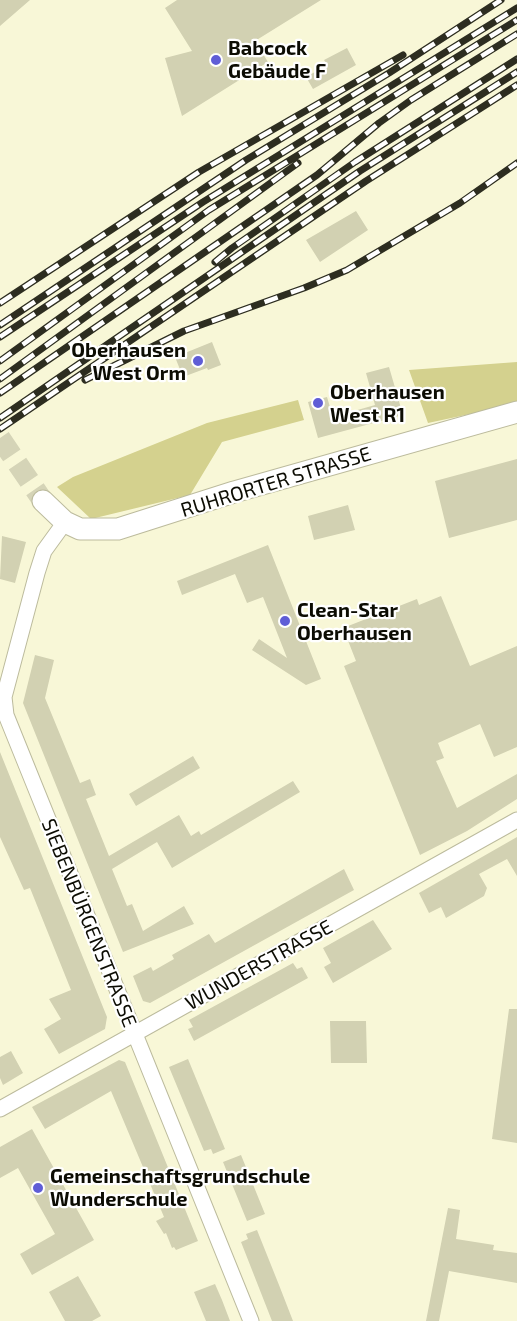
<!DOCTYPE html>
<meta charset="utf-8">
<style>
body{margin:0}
canvas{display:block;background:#f8f7d7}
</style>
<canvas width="517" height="1321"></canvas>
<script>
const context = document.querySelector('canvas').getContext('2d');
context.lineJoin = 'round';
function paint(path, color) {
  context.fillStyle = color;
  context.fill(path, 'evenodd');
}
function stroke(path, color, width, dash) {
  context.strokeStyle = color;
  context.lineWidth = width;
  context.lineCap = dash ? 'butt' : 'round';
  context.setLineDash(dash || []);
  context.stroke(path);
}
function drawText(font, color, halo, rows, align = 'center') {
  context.font = font + ' "Exo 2",sans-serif';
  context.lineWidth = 4.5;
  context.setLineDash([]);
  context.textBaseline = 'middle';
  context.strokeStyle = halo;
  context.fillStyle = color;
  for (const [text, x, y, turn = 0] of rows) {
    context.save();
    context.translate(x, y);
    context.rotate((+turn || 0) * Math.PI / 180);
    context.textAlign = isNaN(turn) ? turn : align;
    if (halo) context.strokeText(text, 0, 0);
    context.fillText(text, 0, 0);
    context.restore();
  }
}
paint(new Path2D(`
 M 517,362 L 517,404 L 428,423 L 409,370 Z
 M 298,400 L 304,420 L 222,442 L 190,495 L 91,519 L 57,487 L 73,477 L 207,423 Z`), '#d4d18e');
paint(new Path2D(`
 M 0,0 L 30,0 L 0,26 Z
 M 177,0 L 321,0 L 255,41 L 268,62 L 182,116 L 165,58 L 192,51 L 165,8 Z
 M 347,48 L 356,65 L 313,89 L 306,77 L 327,65 L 324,60 Z
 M 356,211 L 368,230 L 320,262 L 306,240 Z
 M 212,342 L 221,365 L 208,370 L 207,368 L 183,377 L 175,357 Z
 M 389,367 L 403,415 L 318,438 L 308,402 L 327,397 L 333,417 L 375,405 L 366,373 Z
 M 517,459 L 517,520 L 449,538 L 435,481 Z
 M 348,505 L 355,530 L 314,540 L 308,516 Z
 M 2,536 L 26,542 L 15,583 L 0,579 Z
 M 268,545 L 321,679 L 306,685 L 252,650 L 259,639 L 287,658 L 263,597 L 247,603 L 235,574 L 182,595 L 177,581 Z
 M 441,596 L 470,666 L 517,646 L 517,747 L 494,757 L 480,724 L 438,743 L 444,758 L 436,761 L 457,808 L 517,774 L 517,799 L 467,831 L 420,855 L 344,666 L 356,661 L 343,628 L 417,599 L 419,605 Z
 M 35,655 L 54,660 L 45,698 L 80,783 L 90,779 L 96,795 L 86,799 L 109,856 L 179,815 L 191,836 L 199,831 L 201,835 L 293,781 L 300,792 L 172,868 L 157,842 L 112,869 L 127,906 L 132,904 L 143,931 L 184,906 L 194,924 L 123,952 L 23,703 Z
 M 0,752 L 107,1017 L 105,1029 L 59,1054 L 44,1029 L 61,1019 L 49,999 L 71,990 L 30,888 L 24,890 L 0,837 Z
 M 193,756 L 200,768 L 136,806 L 129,794 Z
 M 517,837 L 517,876 L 507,859 L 479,874 L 487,888 L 484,896 L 446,918 L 441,907 L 429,913 L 419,893 Z
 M 344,869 L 354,890 L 150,1003 L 143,1001 L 133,976 L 151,967 L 153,971 L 174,959 L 172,955 L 209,934 L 215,943 Z
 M 373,920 L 392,949 L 333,983 L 324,967 L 331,963 L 323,948 Z
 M 293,963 L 297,969 L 302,967 L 308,978 L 194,1041 L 188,1029 L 193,1027 L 189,1020 Z
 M 509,1009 L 517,1009 L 517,1143 L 492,1139 Z
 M 330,1021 L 366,1021 L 367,1063 L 331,1063 Z
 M 11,1051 L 23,1073 L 3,1085 L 0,1078 L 0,1057 Z
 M 188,1059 L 225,1149 L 213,1154 L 211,1149 L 204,1151 L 169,1067 Z
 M 119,1060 L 125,1062 L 198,1241 L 176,1250 L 174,1247 L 172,1248 L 166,1233 L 164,1234 L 156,1221 L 164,1217 L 111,1091 L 45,1129 L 32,1107 Z
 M 32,1129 L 94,1240 L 32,1275 L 20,1254 L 55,1234 L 18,1168 L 0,1178 L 0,1147 Z
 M 241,1155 L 265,1214 L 247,1221 L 223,1162 Z
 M 448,1208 L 460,1210 L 456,1239 L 494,1245 L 493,1250 L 517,1253 L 517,1283 L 449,1271 L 439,1321 L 426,1321 Z
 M 257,1230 L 279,1285 L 293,1321 L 272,1321 L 241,1242 L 248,1239 L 246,1234 Z
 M 78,1276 L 101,1316 L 92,1321 L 65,1321 L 49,1292 Z
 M 215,1284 L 222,1300 L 230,1321 L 206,1321 L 194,1292 Z`), '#d2d1b2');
stroke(new Path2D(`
 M 0,438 L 43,501`), '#d5d4b7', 21, [21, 10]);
const street = new Path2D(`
 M 65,522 L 44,551 L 37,573 L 4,697 L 6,715 L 251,1321
 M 0,1109 L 517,820`);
const secondary = new Path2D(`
 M 43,501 L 65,522 L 80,529 L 118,529 L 234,492 L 517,412`);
stroke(street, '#bcbb9d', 17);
stroke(secondary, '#bcbb9d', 23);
stroke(street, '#fff', 15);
stroke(secondary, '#fff', 21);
const rail = new Path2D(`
 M 215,262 L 232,248 L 355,162 L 517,59
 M 0,303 L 199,172 L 403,55
 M 0,325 L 246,160 L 389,73 L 501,0
 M 0,337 L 203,202 L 517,8
 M 0,361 L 209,210 L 517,20
 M 0,379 L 298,163
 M 85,380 L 184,331 L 304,288 L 347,270 L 460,203 L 517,163
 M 0,393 L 317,175 L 379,123 L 411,100 L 517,34
 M 0,418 L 360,171 L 517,72
 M 0,429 L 366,181 L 517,85`);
stroke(rail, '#2d2d20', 7);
stroke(rail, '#fff', 4.5, [14]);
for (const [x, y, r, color] of [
 [216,60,6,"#5f5dd6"],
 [198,361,6,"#5f5dd6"],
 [318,403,6,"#5f5dd6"],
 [285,621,6,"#5f5dd6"],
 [38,1188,6,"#5f5dd6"]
]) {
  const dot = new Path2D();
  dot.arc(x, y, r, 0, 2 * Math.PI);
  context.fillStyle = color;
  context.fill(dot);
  stroke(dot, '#fff', 2);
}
drawText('bold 20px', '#0c0c03', '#fff', [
 ["Babcock",228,48],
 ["Gebäude F",228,71],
 ["Oberhausen",186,350,"right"],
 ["West Orm",186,373,"right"],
 ["Oberhausen",330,392],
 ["West R1",330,415],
 ["Clean-Star",297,610],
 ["Oberhausen",297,633],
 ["Gemeinschaftsgrundschule",50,1176],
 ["Wunderschule",50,1199]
], 'left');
drawText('20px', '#0c0c03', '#fff', [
 ["RUHRORTER STRASSE",276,482,-17],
 ["SIEBENBÜRGENSTRASSE",89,923,68],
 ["WUNDERSTRASSE",259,965,-29]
]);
</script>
